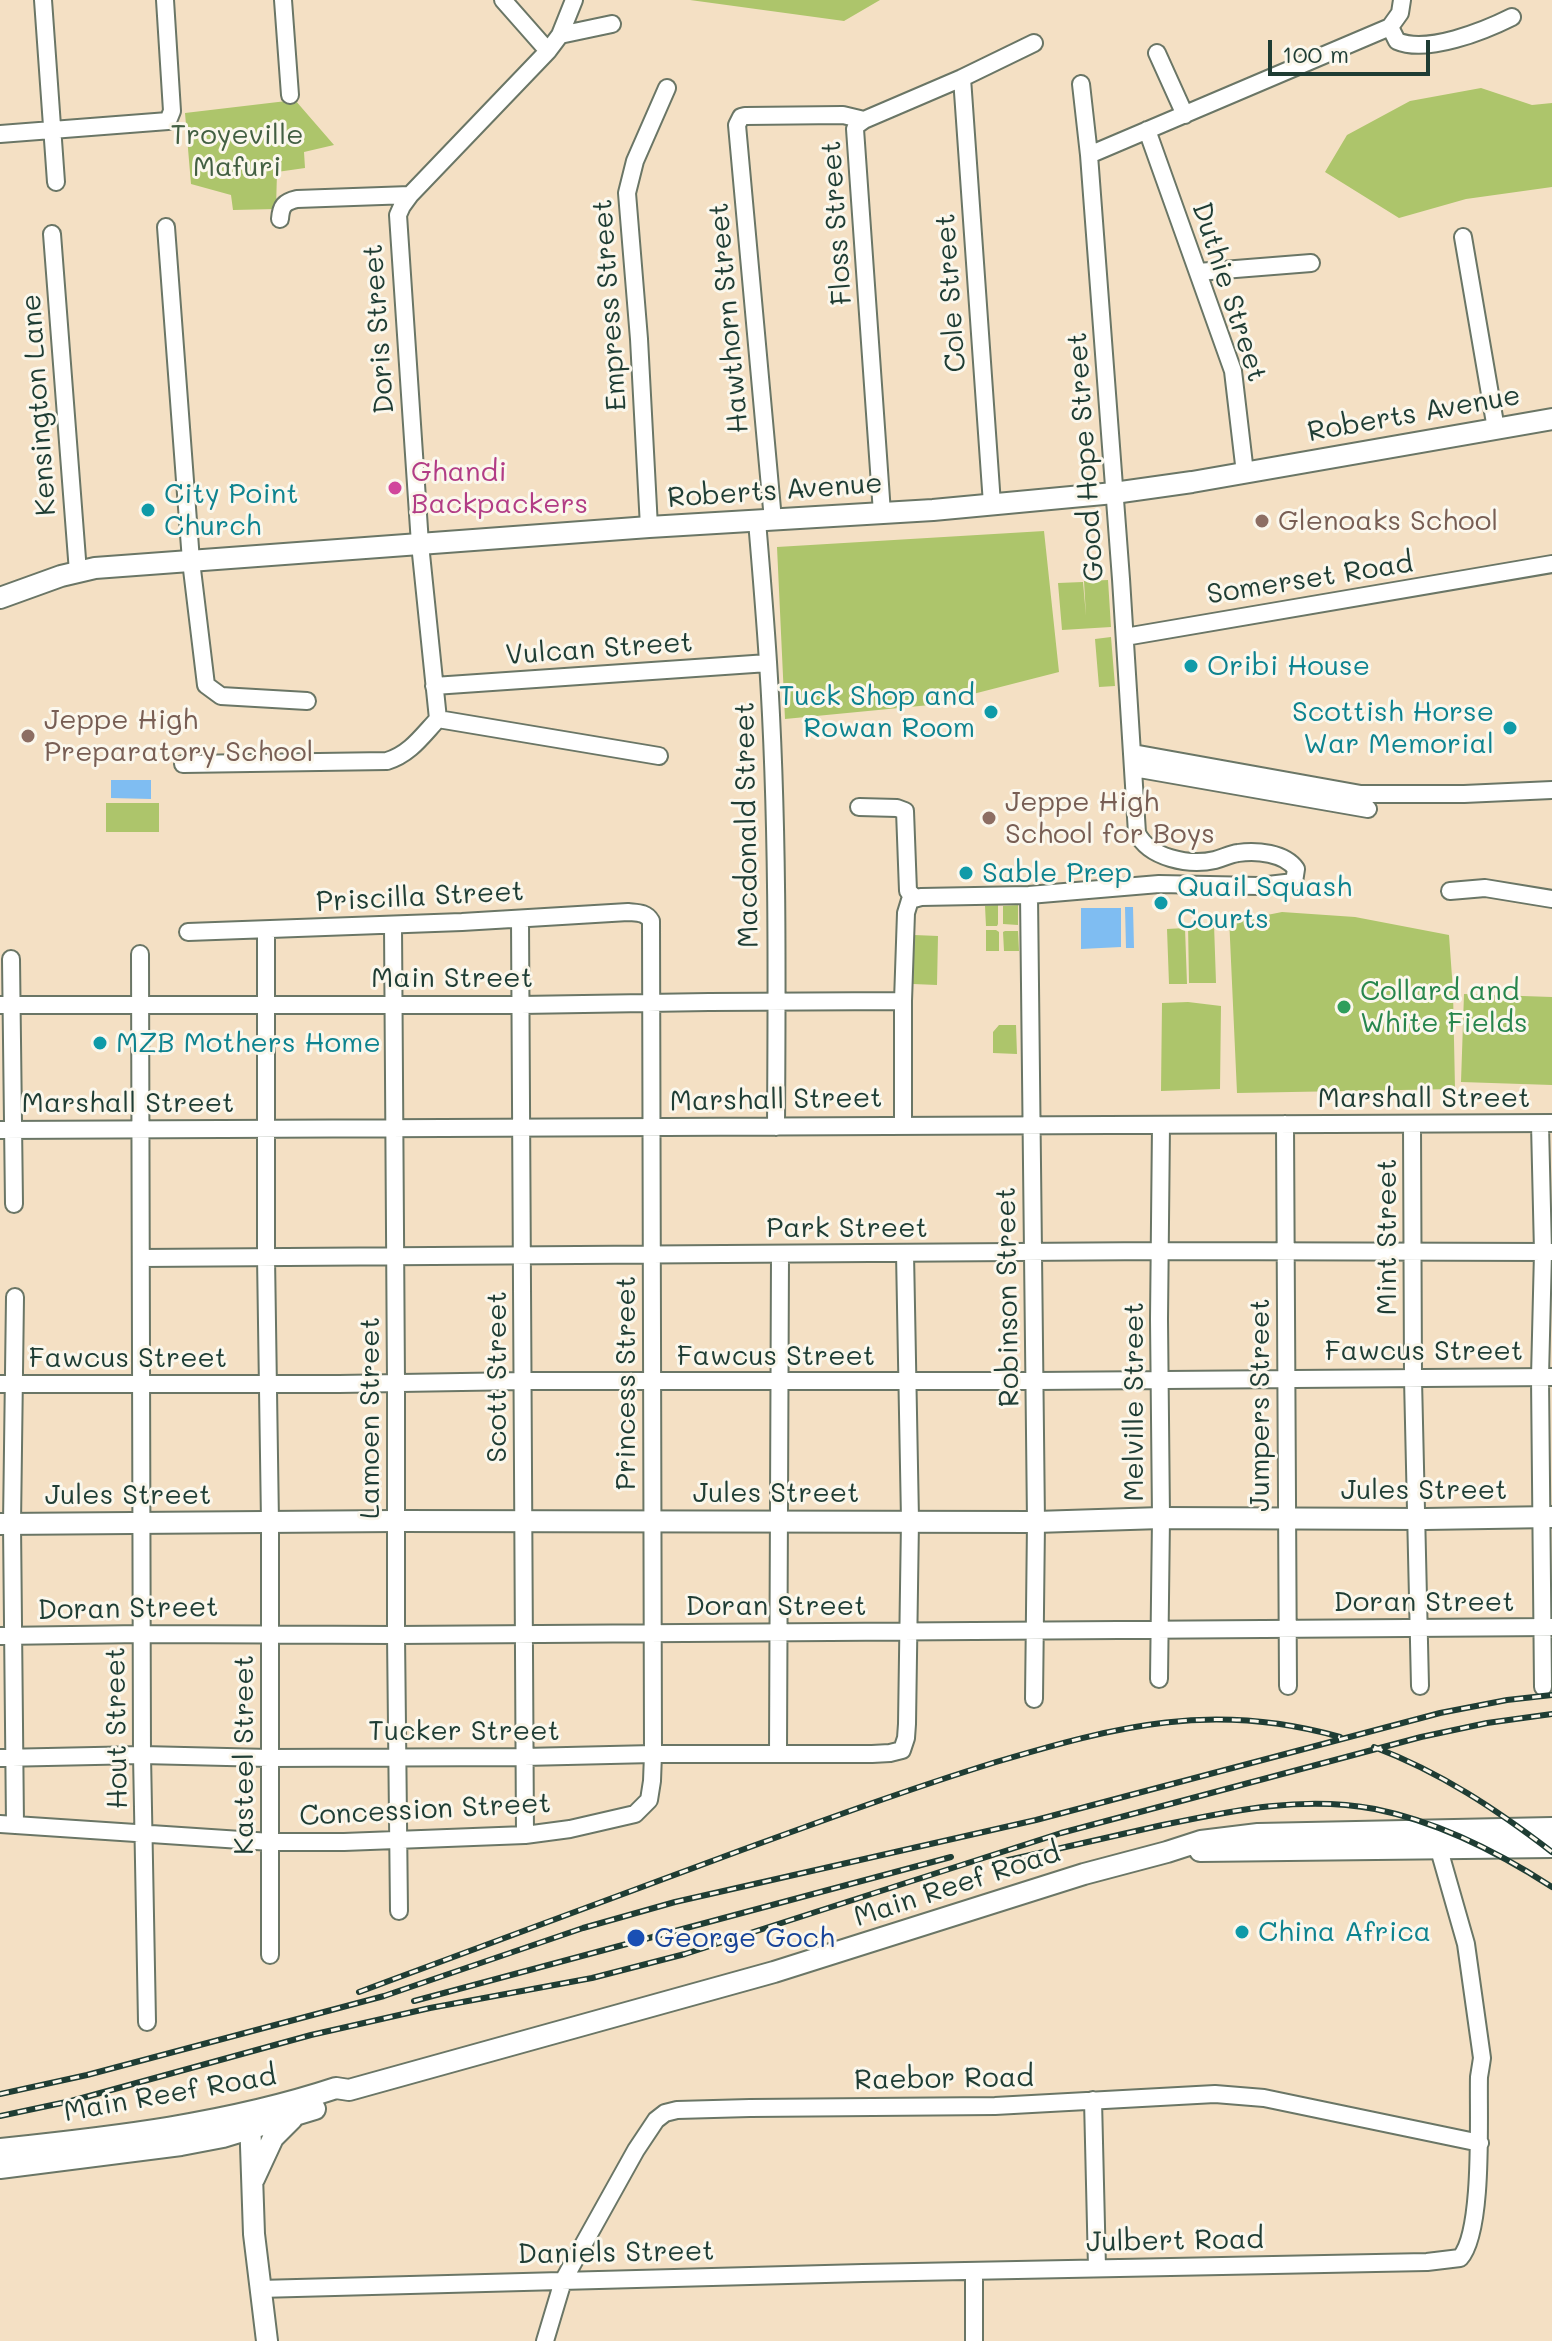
<!DOCTYPE html>
<style>
body{margin:0}
#map{position:relative;width:1552px;height:2341px;overflow:hidden;background:#f4e0c4;font-family:Mali,sans-serif}
canvas{display:block}
.scale{position:absolute;left:1268px;top:40px;width:162px;height:36px;box-sizing:border-box;border:4px solid #1f3d34;border-top:0;padding-left:10px;font-size:24px;line-height:28px;white-space:nowrap;color:#1f3d34;-webkit-text-stroke:6px #fbf7ec;paint-order:stroke}
</style>
<div id="map">
<canvas width="1552" height="2341"></canvas>
<div class="scale">100 m</div>
</div>
<script>
const context = document.querySelector('canvas').getContext('2d');
context.lineJoin = 'round';
function paint(path, color) {
  context.fillStyle = color;
  context.fill(path, 'evenodd');
}
function stroke(path, color, width, dash) {
  context.strokeStyle = color;
  context.lineWidth = width;
  context.lineCap = dash ? 'butt' : 'round';
  context.setLineDash(dash || []);
  context.stroke(path);
}
function drawText(font, color, halo, rows, align = 'center') {
  context.font = font + ' Mali,sans-serif';
  context.lineWidth = 6;
  context.setLineDash([]);
  context.textBaseline = 'middle';
  context.strokeStyle = halo;
  context.fillStyle = color;
  for (const [text, x, y, turn = 0] of rows) {
    context.save();
    context.translate(x, y);
    context.rotate((+turn || 0) * Math.PI / 180);
    context.textAlign = isNaN(turn) ? turn : align;
    if (halo) context.strokeText(text, 0, 0);
    context.fillText(text, 0, 0);
    context.restore();
  }
}
paint(new Path2D(`
 M 690,0 L 880,0 L 844,21 Z
 M 1481,88 L 1532,105 L 1552,103 L 1552,187 L 1466,199 L 1399,218 L 1325,172 L 1347,135 L 1410,101 Z
 M 295,100 L 334,145 L 304,152 L 305,168 L 277,172 L 276,209 L 233,210 L 231,195 L 191,184 L 185,113 Z
 M 1044,531 L 1059,672 L 930,705 L 785,719 L 777,547 Z
 M 1108,580 L 1111,627 L 1062,630 L 1058,583 L 1083,582 L 1086,616 L 1084,581 Z
 M 1111,637 L 1115,686 L 1099,687 L 1095,639 Z
 M 106,803 L 159,803 L 159,832 L 106,832 Z
 M 998,905 L 998,924 L 997,926 L 986,926 L 985,906 Z
 M 1018,905 L 1018,925 L 1003,924 L 1003,906 Z
 M 1282,912 L 1355,917 L 1449,935 L 1453,991 L 1455,1089 L 1237,1093 L 1229,917 L 1267,915 Z
 M 1188,924 L 1214,924 L 1216,983 L 1189,983 Z
 M 1185,928 L 1187,984 L 1169,984 L 1167,929 Z
 M 996,930 L 999,932 L 999,951 L 986,951 L 986,930 Z
 M 1005,931 L 1018,931 L 1019,951 L 1004,951 L 1003,932 Z
 M 914,935 L 938,936 L 937,985 L 913,984 Z
 M 1464,994 L 1552,997 L 1552,1085 L 1461,1082 Z
 M 1188,1002 L 1221,1006 L 1220,1089 L 1161,1091 L 1162,1003 Z
 M 999,1025 L 1016,1025 L 1017,1054 L 993,1053 L 993,1032 Z`), '#adc56b');
paint(new Path2D(`
 M 111,780 L 151,780 L 151,799 L 111,798 Z
 M 1125,907 L 1133,907 L 1134,948 L 1126,948 Z
 M 1081,908 L 1121,908 L 1121,947 L 1081,949 Z`), '#7fbdf2');
const minor = new Path2D(`
 M 43,0 L 56,182
 M 283,0 L 290,95
 M 503,0 L 548,51
 M 1390,27 L 1400,13 L 1402,0
 M 560,35 L 612,24
 M 1157,53 L 1185,115
 M 962,78 L 992,504
 M 1147,130 L 1233,371 L 1245,473
 M 0,134 L 168,121 L 172,111 L 165,0
 M 1089,155 L 1390,27 L 1397,41 C 1427,54 1484,31 1512,17
 M 280,219 C 281,206 284,202 297,199 L 410,195
 M 166,227 L 191,561 L 206,685 L 221,696 L 307,701
 M 52,234 L 78,572
 M 1463,237 L 1496,429
 M 1198,272 L 1311,263
 M 882,513 L 855,129 L 857,125 L 864,120 L 962,78 L 1034,43
 M 773,520 L 737,125 L 741,117 L 745,116 L 843,115 L 864,120
 M 757,521 C 761,568 765,615 768,662 C 778,816 777,972 776,1127
 M 649,527 L 639,339 L 627,193 L 635,161 L 667,88
 M 1125,637 L 1552,564
 M 434,686 L 768,663
 M 438,719 L 420,544 L 398,215 L 402,206 L 410,195 L 548,51 L 560,35 L 574,0
 M 1133,753 L 1361,794 L 1464,794 L 1552,790
 M 183,764 L 387,761 C 410,754 422,736 438,719 L 659,756
 M 1134,768 L 1368,809
 M 859,807 L 897,808 L 905,811 L 908,891 L 915,898
 M 1450,891 L 1485,888 L 1552,899
 M 1029,895 L 1036,1522 L 1034,1699
 M 520,919 L 525,1835
 M 393,925 L 396,1383 L 396,1635 L 399,1911
 M 266,930 L 266,1257 L 270,1522 L 270,1955
 M 140,954 L 142,1755 L 147,2022
 M 11,959 L 14,1204
 M 0,1005 L 521,1005 L 709,1002 L 903,1001
 M 903,1124 L 903,1001 L 906,913 L 910,900 L 921,897 L 1029,895 L 1159,884 L 1259,886 L 1294,882 L 1296,869 C 1285,853 1256,850 1238,853 C 1230,854 1223,858 1215,860 C 1189,866 1149,858 1137,833 L 1121,579 L 1089,155 L 1081,84
 M 1285,1124 L 1288,1686
 M 1412,1124 L 1413,1379 L 1420,1686
 M 1540,1124 L 1543,1252 L 1540,1377 L 1543,1687
 M 0,1130 L 1552,1123
 M 141,1258 L 1161,1251 L 1552,1252
 M 0,1384 L 339,1384 L 523,1381 L 1035,1381 L 1552,1377
 M 0,1636 L 142,1634 L 396,1635 L 1552,1627
 M 1159,1679 L 1161,1518 L 1159,1319 L 1161,1125
 M 778,1754 L 780,1254
 M 0,1758 L 142,1755 L 269,1758 L 524,1757 L 653,1754 L 872,1754 L 890,1753 L 902,1750 L 906,1738 L 907,1724 L 910,1520 L 905,1253
 M 0,1824 L 271,1842 L 344,1842 L 525,1835 L 570,1829 L 635,1814 L 649,1800 L 652,1781 L 653,1754 L 651,921 C 646,912 637,913 628,912 L 462,922 L 188,932
 M 15,1825 L 12,1524 L 15,1297
 M 1093,2100 L 1097,2268
 M 974,2271 L 974,2341
 M 259,2289 L 863,2273 L 1427,2262 L 1460,2258 C 1484,2232 1478,2114 1479,2077 C 1480,2071 1481,2065 1482,2058 L 1466,1944 L 1436,1839
 M 545,2341 L 563,2281 L 636,2150 L 656,2120 L 665,2113 L 677,2110 L 750,2108 L 995,2106 L 1215,2094 L 1264,2098 L 1480,2143`);
const major = new Path2D(`
 M 0,598 L 61,576 L 95,568 L 649,527 L 933,510 L 1114,493 L 1192,482 L 1552,419
 M 0,1524 L 396,1521 L 1036,1522 L 1161,1518 L 1425,1519 L 1552,1517
 M 1200,1851 L 1552,1847
 M 250,2117 L 254,2234 L 267,2341
 M 0,2149 C 114,2137 227,2124 336,2088 L 349,2090 L 774,1972 L 1084,1874 L 1167,1852 L 1201,1841 L 1258,1834 L 1552,1828
 M 0,2168 L 181,2145 L 223,2137 L 315,2109
 M 254,2179 L 273,2138 L 292,2119`);
stroke(minor, '#6a7666', 20);
stroke(major, '#6a7666', 24);
stroke(minor, '#fff', 16);
stroke(major, '#fff', 20);
const rail = new Path2D(`
 M 1374,1747 C 1440,1772 1496,1809 1552,1852
 M 1004,1861 C 1055,1849 1107,1838 1158,1826 C 1230,1811 1301,1795 1375,1809 C 1439,1822 1498,1852 1552,1887
 M 359,1992 C 485,1945 612,1898 739,1851 C 824,1820 909,1789 996,1762 C 1118,1726 1212,1701 1340,1737
 M 414,2001 L 951,1857
 M 0,2094 L 87,2075 L 384,1996 L 583,1928 L 675,1902 L 1036,1820 L 1440,1713 L 1507,1700 L 1552,1695
 M 0,2116 L 71,2101 L 311,2035 L 430,2008 L 592,1978 L 685,1954 L 1061,1833 L 1421,1737 L 1487,1723 L 1552,1714`);
stroke(rail, '#1f3d34', 6);
stroke(rail, '#fbf7ec', 3, [9]);
for (const [x, y, r, color] of [
 [395,488,8,"#d1479c"],
 [148,510,8,"#0f9aa8"],
 [1262,521,8,"#8d6e63"],
 [1191,666,8,"#0f9aa8"],
 [991,712,8,"#0f9aa8"],
 [1510,728,8,"#0f9aa8"],
 [28,736,8,"#8d6e63"],
 [989,818,8,"#8d6e63"],
 [966,873,8,"#0f9aa8"],
 [1161,903,8,"#0f9aa8"],
 [1344,1007,8,"#2e9e5b"],
 [100,1043,8,"#0f9aa8"],
 [1242,1932,8,"#0f9aa8"],
 [636,1938,10,"#1a4fb4"]
]) {
  const dot = new Path2D();
  dot.arc(x, y, r, 0, 2 * Math.PI);
  context.fillStyle = color;
  context.fill(dot);
  stroke(dot, '#fbf7ec', 3);
}
drawText('28px', '#425f42', '#fbf7ec', [
 ["Troyeville",237,135],
 ["Mafuri",237,167]
]);
drawText('28px', '#1f3d34', '#fbf7ec', [
 ["Floss Street",837,223,-94],
 ["Duthie Street",1229,292,72],
 ["Cole Street",951,293,-94],
 ["Empress Street",610,305,-94],
 ["Hawthorn Street",729,318,-95],
 ["Doris Street",379,329,-94],
 ["Kensington Lane",39,405,-94],
 ["Roberts Avenue",1414,414,-10],
 ["Good Hope Street",1086,457,-94],
 ["Roberts Avenue",775,491,-4],
 ["Somerset Road",1310,579,-9],
 ["Vulcan Street",599,649,-4],
 ["Macdonald Street",747,825,-91],
 ["Priscilla Street",420,897,-3],
 ["Main Street",452,978],
 ["Marshall Street",1424,1098],
 ["Marshall Street",776,1100,-1],
 ["Marshall Street",128,1103],
 ["Park Street",847,1228],
 ["Mint Street",1387,1237,-90],
 ["Robinson Street",1008,1297,-91],
 ["Fawcus Street",1424,1351],
 ["Fawcus Street",776,1356],
 ["Fawcus Street",128,1358],
 ["Scott Street",497,1377,-90],
 ["Princess Street",626,1383,-90],
 ["Melville Street",1134,1402,-90],
 ["Jumpers Street",1260,1405,-90],
 ["Lamoen Street",370,1418,-90],
 ["Jules Street",1424,1490],
 ["Jules Street",776,1493],
 ["Jules Street",128,1495],
 ["Doran Street",1424,1602],
 ["Doran Street",776,1606],
 ["Doran Street",128,1609,-1],
 ["Hout Street",117,1728,-91],
 ["Tucker Street",464,1731],
 ["Kasteel Street",244,1755,-90],
 ["Concession Street",425,1810,-3],
 ["Main Reef Road",957,1885,-18],
 ["Raebor Road",944,2079,-1],
 ["Main Reef Road",170,2094,-10],
 ["Julbert Road",1175,2241,-1],
 ["Daniels Street",616,2253,-1]
]);
drawText('28px', '#b23c85', '#fbf7ec', [
 ["Ghandi",411,472],
 ["Backpackers",411,504]
], 'left');
drawText('28px', '#0d838f', '#fbf7ec', [
 ["City Point",164,494],
 ["Church",164,526],
 ["Oribi House",1207,666],
 ["Tuck Shop and",975,696,"right"],
 ["Rowan Room",975,728,"right"],
 ["Scottish Horse",1494,712,"right"],
 ["War Memorial",1494,744,"right"],
 ["Sable Prep",982,873],
 ["Quail Squash",1177,887],
 ["Courts",1177,919],
 ["MZB Mothers Home",116,1043],
 ["China Africa",1258,1932]
], 'left');
drawText('28px', '#785e54', '#fbf7ec', [
 ["Glenoaks School",1278,521],
 ["Jeppe High",44,720],
 ["Preparatory School",44,752],
 ["Jeppe High",1005,802],
 ["School for Boys",1005,834]
], 'left');
drawText('28px', '#27864d', '#fbf7ec', [
 ["Collard and",1360,991],
 ["White Fields",1360,1023]
], 'left');
drawText('28px', '#164399', '#fbf7ec', [
 ["George Goch",654,1938]
], 'left');
</script>
